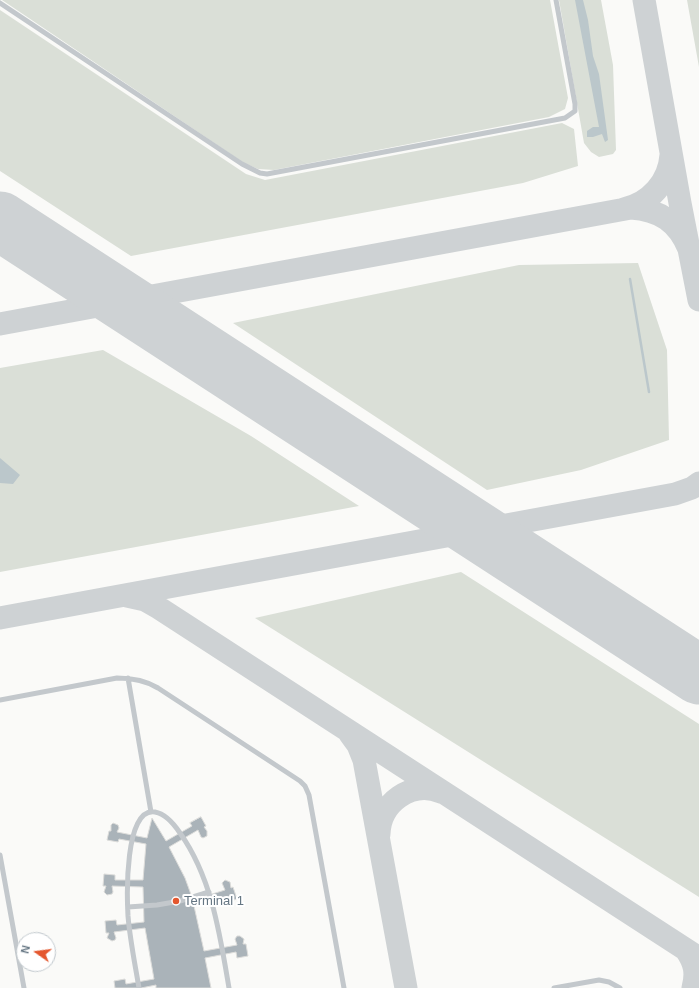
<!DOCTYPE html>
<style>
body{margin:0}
#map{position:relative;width:699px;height:988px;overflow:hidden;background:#fafaf8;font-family:Helvetica,sans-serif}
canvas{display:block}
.north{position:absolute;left:16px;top:932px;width:40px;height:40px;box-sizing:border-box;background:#fff;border:1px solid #c1c8cd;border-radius:50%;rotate:284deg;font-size:11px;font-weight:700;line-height:16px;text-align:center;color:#657683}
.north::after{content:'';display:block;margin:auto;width:14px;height:18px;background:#e4572e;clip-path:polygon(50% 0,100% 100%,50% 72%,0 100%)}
</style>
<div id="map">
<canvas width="699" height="988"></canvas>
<div class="north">N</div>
</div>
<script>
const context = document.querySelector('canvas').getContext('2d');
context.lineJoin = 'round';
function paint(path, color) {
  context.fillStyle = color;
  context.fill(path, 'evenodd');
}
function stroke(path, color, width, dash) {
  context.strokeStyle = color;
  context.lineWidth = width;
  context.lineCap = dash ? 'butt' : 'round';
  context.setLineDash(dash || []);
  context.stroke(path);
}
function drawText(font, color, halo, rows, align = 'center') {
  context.font = font + ' Helvetica,sans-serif';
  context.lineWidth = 4;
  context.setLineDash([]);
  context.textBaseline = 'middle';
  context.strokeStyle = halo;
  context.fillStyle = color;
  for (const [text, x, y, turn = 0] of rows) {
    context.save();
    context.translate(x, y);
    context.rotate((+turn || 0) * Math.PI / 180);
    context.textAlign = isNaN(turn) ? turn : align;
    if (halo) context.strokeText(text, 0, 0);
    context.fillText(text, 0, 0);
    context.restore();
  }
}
paint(new Path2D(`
 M 2,0 L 550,0 L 568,98 L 565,109 L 549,117 L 274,170 L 258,169 L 244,163 Z
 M 559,0 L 601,0 L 613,65 L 616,150 L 613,154 L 599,157 L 591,152 L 584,143 Z
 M 687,0 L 699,0 L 699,67 Z
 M 0,10 L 246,174 L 265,180 L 562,123 L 574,129 L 578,166 L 523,183 L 131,256 L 0,171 Z
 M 638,263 L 667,350 L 669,440 L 581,470 L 487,490 L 233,323 L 519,265 Z
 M 103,350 L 251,436 L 359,506 L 0,572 L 0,368 Z
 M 461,572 L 699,724 L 699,897 L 255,618 Z`), '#dadfd7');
paint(new Path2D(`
 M 575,0 L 583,0 L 588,20 L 593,56 L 599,74 L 608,140 L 605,142 L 602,134 L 593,137 L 587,137 L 587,131 L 593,127 L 599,127 Z
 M 0,458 L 20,475 L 13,484 L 0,483 Z`), '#bbc7cb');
stroke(new Path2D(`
 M 630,279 L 649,392`), '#bbc7cb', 2.5);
stroke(new Path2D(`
 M 644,0 L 680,203 L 699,300
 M 624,209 C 650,203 669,182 671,155
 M 0,324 L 631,208 C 660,210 678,222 689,249
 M 127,596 L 145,600 L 159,608 L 699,958
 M 0,618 L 675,494 L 692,488 L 699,483
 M 350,734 L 358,745 L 364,760 L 406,988
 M 379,834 C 380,803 411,780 441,792
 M 686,950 C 695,963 697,973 693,988`), '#ced2d4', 23);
stroke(new Path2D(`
 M 0,221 L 699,675`), '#ced2d4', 59);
const building = new Path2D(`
 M 201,817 L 206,826 L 204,827 L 207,831 L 207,836 L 203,838 L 201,837 L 198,830 L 169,847 L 185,878 L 193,900 L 225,890 L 222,883 L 225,880 L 230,882 L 231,888 L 233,887 L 237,899 L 226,903 L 224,897 L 194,906 L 204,951 L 237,945 L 235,939 L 237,936 L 240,936 L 244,939 L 243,944 L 246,944 L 248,956 L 237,958 L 236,952 L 205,958 L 211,988 L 156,988 L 156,985 L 141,988 L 115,988 L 114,981 L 125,979 L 126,984 L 154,979 L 145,928 L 114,932 L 116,938 L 115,940 L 112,941 L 107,938 L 109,933 L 106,933 L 105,921 L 116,920 L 117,925 L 144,922 L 143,887 L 112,886 L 113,892 L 112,894 L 107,895 L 104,892 L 106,886 L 103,886 L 104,874 L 115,875 L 115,880 L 143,880 L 146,844 L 119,839 L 118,842 L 107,840 L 109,831 L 111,831 L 111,825 L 113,823 L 118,825 L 119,828 L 117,832 L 147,838 L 152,818 L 166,841 L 192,826 L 190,823 Z`);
paint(building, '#aab3b9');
stroke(building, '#dcdcda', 1);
stroke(new Path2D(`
 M 0,3 L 242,164 L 260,173 L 267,174 L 565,118 L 575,111 L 575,104 L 556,0
 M 128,678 L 151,812
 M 0,700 L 117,678 C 132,678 145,680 158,688 L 300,781 L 305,786 L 309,795 L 344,988
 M 0,855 L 24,988
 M 128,907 L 157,905 L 180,901 L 209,892
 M 139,988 C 135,964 130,940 128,916 C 127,898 124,807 155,812 C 166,814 174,824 180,833 C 212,878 220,935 229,988
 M 554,988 L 599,980 L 609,982 L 620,988`), '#c3c8cc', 5);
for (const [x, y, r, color] of [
 [176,901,4,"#e4572e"]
]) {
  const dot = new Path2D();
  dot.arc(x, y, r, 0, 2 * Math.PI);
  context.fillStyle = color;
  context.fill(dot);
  stroke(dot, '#fff', 1.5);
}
drawText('13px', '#657683', '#fff', [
 ["Terminal 1",184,901]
], 'left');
</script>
